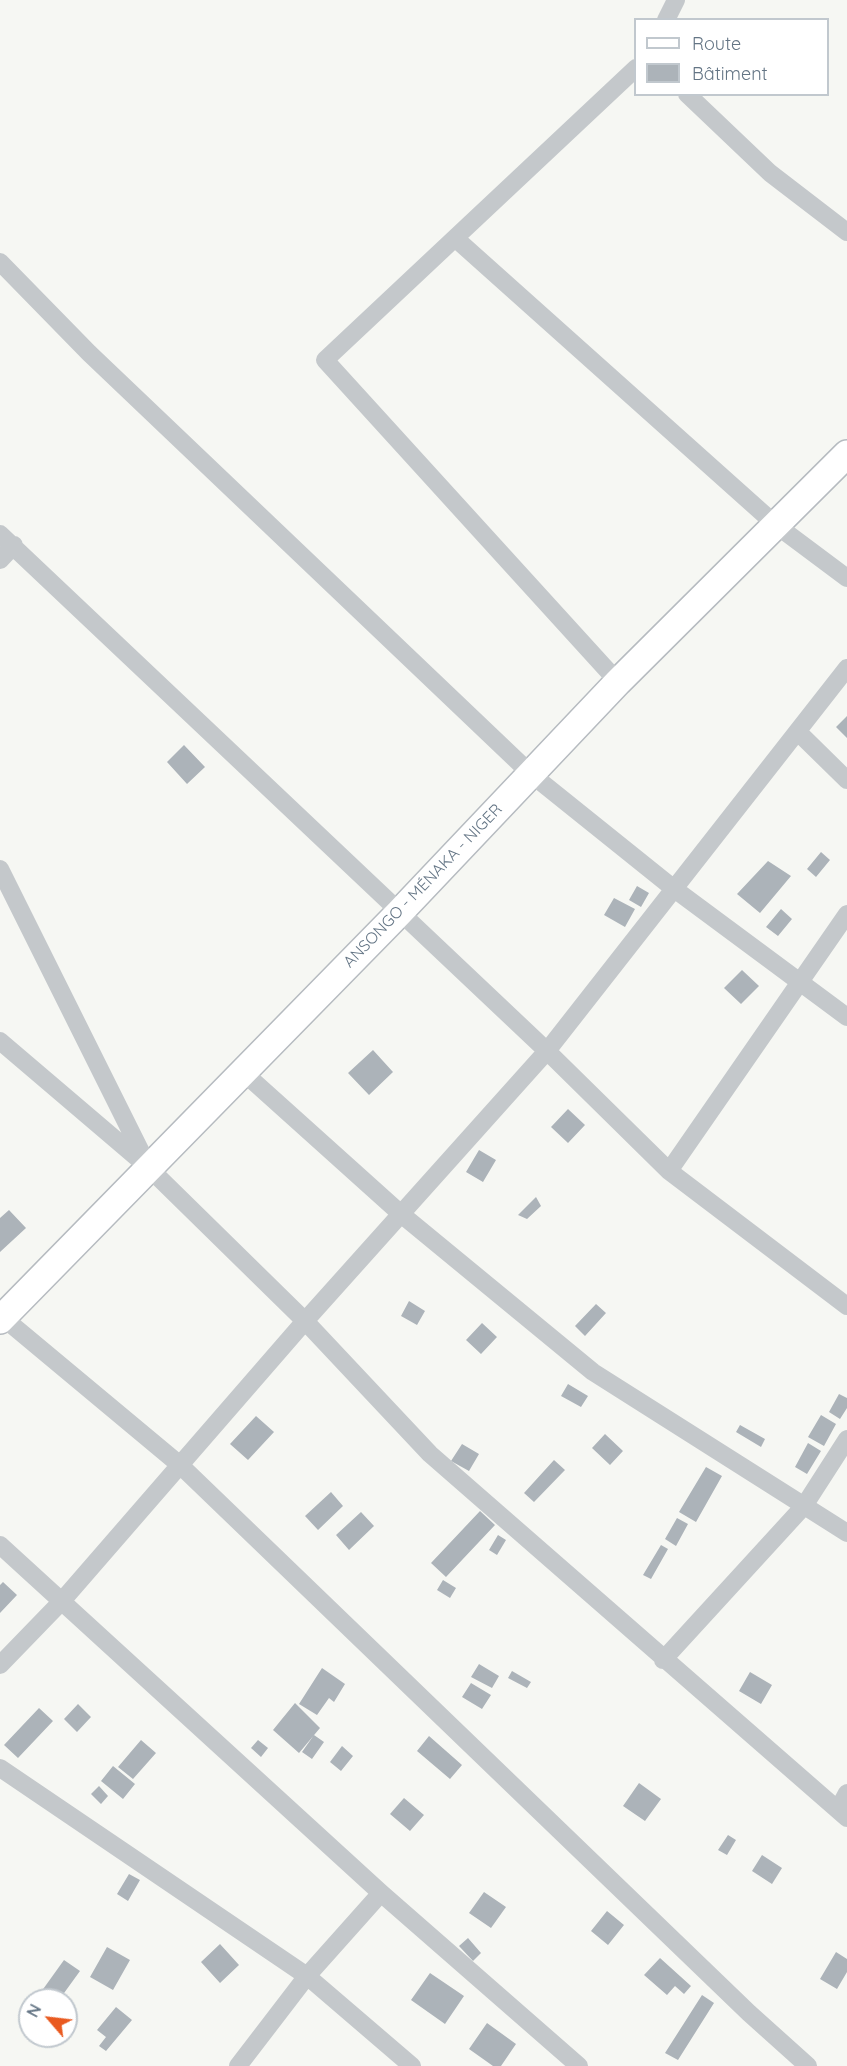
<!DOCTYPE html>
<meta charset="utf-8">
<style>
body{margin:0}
#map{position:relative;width:847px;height:2066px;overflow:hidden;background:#f6f7f3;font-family:Quicksand,sans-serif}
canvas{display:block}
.legend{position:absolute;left:634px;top:18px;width:195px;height:78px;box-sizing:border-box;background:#fff;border:2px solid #c1c8ce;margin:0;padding:8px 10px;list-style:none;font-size:18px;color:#647585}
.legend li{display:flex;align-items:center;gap:12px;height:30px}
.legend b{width:30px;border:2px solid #c1c8ce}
.north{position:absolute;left:18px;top:1988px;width:60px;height:60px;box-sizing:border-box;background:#fff;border:2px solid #c1c8ce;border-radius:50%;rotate:298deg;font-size:16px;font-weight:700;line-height:24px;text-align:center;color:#647585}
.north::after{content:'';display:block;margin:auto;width:21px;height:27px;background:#e95a20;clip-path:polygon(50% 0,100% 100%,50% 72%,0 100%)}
</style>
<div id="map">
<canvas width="847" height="2066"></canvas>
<ul class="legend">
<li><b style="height:8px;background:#fff"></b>Route</li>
<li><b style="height:16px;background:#acb3b9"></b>Bâtiment</li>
</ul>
<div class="north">N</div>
</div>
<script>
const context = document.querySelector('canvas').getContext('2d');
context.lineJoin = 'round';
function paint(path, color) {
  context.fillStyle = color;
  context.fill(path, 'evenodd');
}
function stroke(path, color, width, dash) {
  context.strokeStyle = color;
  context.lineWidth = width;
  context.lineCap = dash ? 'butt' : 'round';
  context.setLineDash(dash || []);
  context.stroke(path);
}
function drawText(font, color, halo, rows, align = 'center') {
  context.font = font + ' Quicksand,sans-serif';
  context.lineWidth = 6;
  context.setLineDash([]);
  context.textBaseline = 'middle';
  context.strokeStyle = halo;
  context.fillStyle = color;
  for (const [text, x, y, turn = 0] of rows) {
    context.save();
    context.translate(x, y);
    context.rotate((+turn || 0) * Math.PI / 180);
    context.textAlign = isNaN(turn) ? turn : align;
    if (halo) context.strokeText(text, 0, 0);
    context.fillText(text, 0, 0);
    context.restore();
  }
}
paint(new Path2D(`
 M 847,716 L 847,738 L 836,727 Z
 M 184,745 L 205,767 L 187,784 L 167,762 Z
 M 821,852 L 830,860 L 816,877 L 807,869 Z
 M 768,861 L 791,876 L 760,913 L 737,894 Z
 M 637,886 L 649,893 L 641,907 L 629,900 Z
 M 614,898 L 635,909 L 625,927 L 604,915 Z
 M 781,909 L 792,919 L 778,936 L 766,927 Z
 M 742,970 L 759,986 L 741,1004 L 724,988 Z
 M 373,1050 L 393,1072 L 369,1095 L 348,1073 Z
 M 568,1109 L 585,1125 L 568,1143 L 551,1127 Z
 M 479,1150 L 496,1160 L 483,1182 L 466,1172 Z
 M 536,1197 L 541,1206 L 527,1219 L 518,1215 Z
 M 9,1210 L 26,1228 L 0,1252 L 0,1218 Z
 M 409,1301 L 425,1311 L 417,1325 L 401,1316 Z
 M 596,1304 L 606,1313 L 585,1336 L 575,1326 Z
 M 482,1323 L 497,1337 L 481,1354 L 466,1340 Z
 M 568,1384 L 588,1396 L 581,1407 L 561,1396 Z
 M 839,1394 L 847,1398 L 847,1408 L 840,1419 L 829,1412 Z
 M 821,1415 L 836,1424 L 824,1446 L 808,1437 Z
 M 256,1416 L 274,1432 L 248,1460 L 230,1444 Z
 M 740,1425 L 765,1439 L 761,1447 L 736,1432 Z
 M 605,1434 L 623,1451 L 610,1465 L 592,1448 Z
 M 808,1443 L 821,1451 L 807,1474 L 795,1467 Z
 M 462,1444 L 479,1454 L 469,1471 L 451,1461 Z
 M 554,1460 L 565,1470 L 534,1502 L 524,1493 Z
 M 706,1467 L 722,1476 L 696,1522 L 679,1512 Z
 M 331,1492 L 343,1506 L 318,1530 L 305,1516 Z
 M 480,1511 L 495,1525 L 446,1577 L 431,1563 Z
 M 361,1512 L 374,1526 L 349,1550 L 336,1535 Z
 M 677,1518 L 688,1524 L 676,1546 L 665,1539 Z
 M 498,1535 L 506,1540 L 497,1555 L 489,1550 Z
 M 661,1545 L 668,1549 L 651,1579 L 643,1575 Z
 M 443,1580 L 456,1588 L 450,1598 L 437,1590 Z
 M 3,1582 L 17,1595 L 0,1613 L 0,1585 Z
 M 479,1664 L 499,1676 L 492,1688 L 471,1677 Z
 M 322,1668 L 345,1684 L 334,1702 L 329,1698 L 317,1715 L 299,1704 Z
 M 512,1671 L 531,1682 L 527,1688 L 508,1678 Z
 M 750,1672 L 772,1685 L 761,1704 L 739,1691 Z
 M 471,1683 L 491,1695 L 482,1709 L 462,1697 Z
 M 295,1703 L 320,1728 L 299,1753 L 273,1730 Z
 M 78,1704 L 91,1717 L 77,1732 L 64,1719 Z
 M 39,1708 L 53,1721 L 18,1758 L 4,1745 Z
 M 314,1735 L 324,1742 L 312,1759 L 302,1752 Z
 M 429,1736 L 462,1765 L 450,1779 L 417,1751 Z
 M 141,1740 L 156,1753 L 133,1779 L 118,1767 Z
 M 258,1740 L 268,1748 L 261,1757 L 251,1748 Z
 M 342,1746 L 353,1756 L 341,1771 L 330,1762 Z
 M 113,1766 L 135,1784 L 123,1799 L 101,1781 Z
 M 639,1783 L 661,1799 L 645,1821 L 623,1806 Z
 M 99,1786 L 108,1796 L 101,1804 L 91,1794 Z
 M 404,1798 L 424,1815 L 410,1831 L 390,1814 Z
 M 728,1835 L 736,1840 L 727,1855 L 718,1850 Z
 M 762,1855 L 782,1868 L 772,1884 L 752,1871 Z
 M 129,1874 L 140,1880 L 128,1901 L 117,1894 Z
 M 484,1892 L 506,1907 L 491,1928 L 469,1913 Z
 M 607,1911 L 624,1925 L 608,1945 L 591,1931 Z
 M 468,1938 L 481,1953 L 473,1961 L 459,1946 Z
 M 220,1944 L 239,1965 L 220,1983 L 201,1962 Z
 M 107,1947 L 130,1960 L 113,1990 L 90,1977 Z
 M 836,1952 L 847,1959 L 847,1972 L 837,1989 L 820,1979 Z
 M 660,1958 L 691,1986 L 684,1994 L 675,1986 L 667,1995 L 644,1975 Z
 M 64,1960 L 80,1971 L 59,2000 L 51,2000 L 41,1992 Z
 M 430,1973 L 464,1996 L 445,2024 L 411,2000 Z
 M 702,1995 L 714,2003 L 678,2060 L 665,2053 Z
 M 116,2007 L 132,2020 L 106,2051 L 99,2046 L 106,2037 L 97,2030 Z
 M 487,2023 L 516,2044 L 501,2066 L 493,2066 L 469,2049 Z`), '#acb3b9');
const secondary = new Path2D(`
 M 0,1320 L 399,913 L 618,682 L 847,454`);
stroke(secondary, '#b6bbc0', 30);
stroke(new Path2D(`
 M 666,20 L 676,0
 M 687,94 L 770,173 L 847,232
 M 455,238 L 776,525 L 847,578
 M 0,262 L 89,353 L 531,774 L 673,888 L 847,1017
 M 0,534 L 547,1051 L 669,1171 L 847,1306
 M 0,560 L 14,545
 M 618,682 L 325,360 L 636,68
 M 798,732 L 847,780
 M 0,869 L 149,1168 L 305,1321 L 430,1454 L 847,1818
 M 0,1041 L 142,1162
 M 243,1072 L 401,1214 L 593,1372 L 847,1533
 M 669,1171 L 847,914
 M 0,1315 L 180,1465 L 749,2013 L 808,2066
 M 0,1545 L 381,1893 L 579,2066
 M 663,1660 L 804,1506 L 847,1439
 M 0,1665 L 61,1602 L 305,1321 L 547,1051 L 847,668
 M 0,1768 L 307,1976 L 412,2066
 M 838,1810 L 847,1793
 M 238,2066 L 307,1976 L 381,1893`), '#c4c8cb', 18);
stroke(secondary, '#fff', 27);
drawText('16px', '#647585', '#fff', [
 ["ANSONGO - MÉNAKA - NIGER",423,886,-46]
]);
</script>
